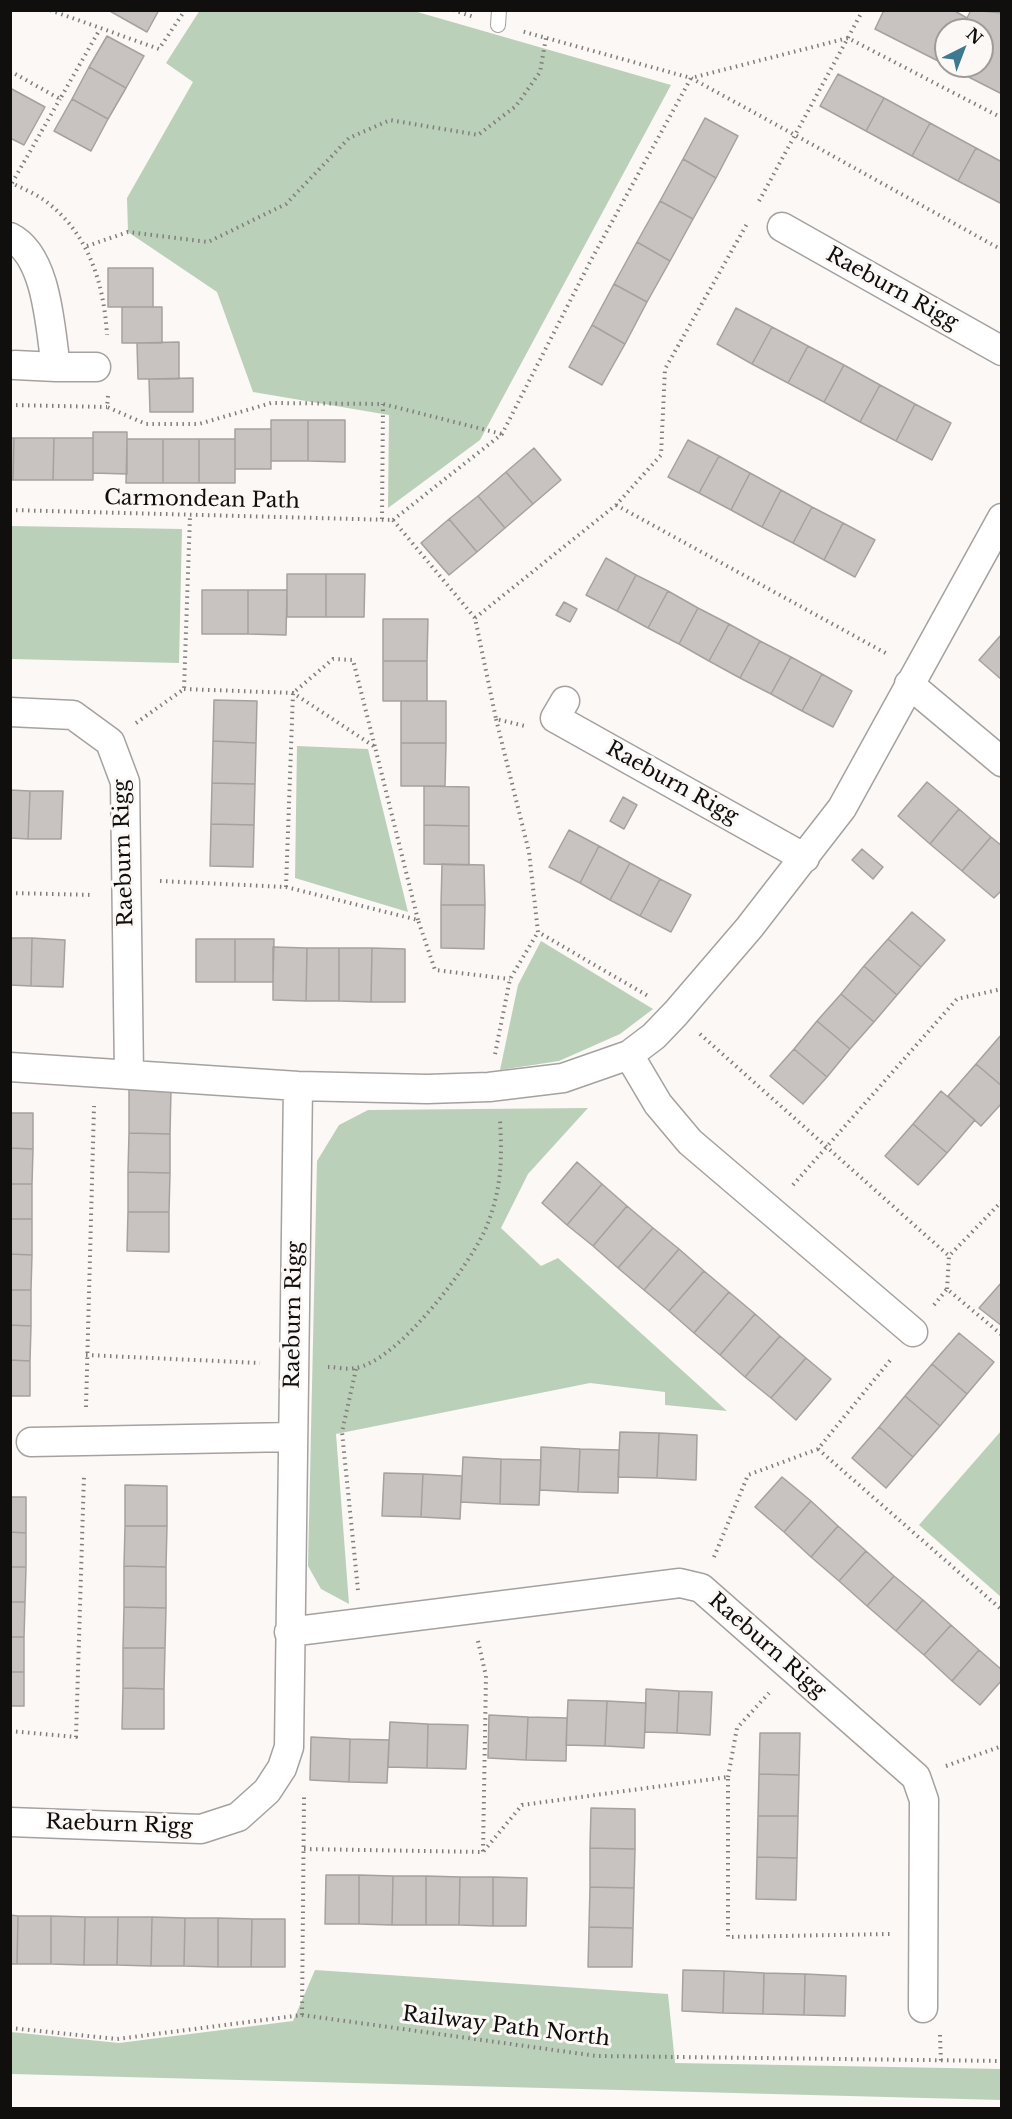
<!DOCTYPE html>
<style>
body{margin:0}
#map{position:relative;width:1012px;height:2119px;overflow:hidden;background:#fcf8f6;font-family:"Libre Baskerville",serif}
canvas{display:block}
.frame{position:absolute;inset:0;border:12px solid #100f0e;pointer-events:none}
.north{position:absolute;left:934px;top:18px;width:60px;height:60px;box-sizing:border-box;background:#fcf8f6;border:2px solid #9e9b99;border-radius:50%;rotate:42deg;font-size:16px;font-weight:700;line-height:24px;text-align:center;color:#100f0e}
.north::after{content:'';display:block;margin:auto;width:21px;height:27px;background:#3d7991;clip-path:polygon(50% 0,100% 100%,50% 72%,0 100%)}
</style>
<div id="map">
<canvas width="1012" height="2119"></canvas>
<div class="frame"></div>
<div class="north">N</div>
</div>
<script>
const context = document.querySelector('canvas').getContext('2d');
context.lineJoin = 'round';
function paint(path, color) {
  context.fillStyle = color;
  context.fill(path, 'evenodd');
}
function stroke(path, color, width, dash) {
  context.strokeStyle = color;
  context.lineWidth = width;
  context.lineCap = dash ? 'butt' : 'round';
  context.setLineDash(dash || []);
  context.stroke(path);
}
function drawText(font, color, halo, rows, align = 'center') {
  context.font = font + ' "Libre Baskerville",serif';
  context.lineWidth = 6;
  context.setLineDash([]);
  context.textBaseline = 'middle';
  context.strokeStyle = halo;
  context.fillStyle = color;
  for (const [text, x, y, turn = 0] of rows) {
    context.save();
    context.translate(x, y);
    context.rotate((+turn || 0) * Math.PI / 180);
    context.textAlign = isNaN(turn) ? turn : align;
    if (halo) context.strokeText(text, 0, 0);
    context.fillText(text, 0, 0);
    context.restore();
  }
}
paint(new Path2D(`
 M 200,10 L 414,11 L 671,85 L 480,440 L 388,508 L 389,415 L 253,392 L 217,292 L 128,232 L 127,198 L 193,82 L 166,63 Z
 M 11,526 L 182,529 L 179,663 L 11,659 Z
 M 297,746 L 368,749 L 408,912 L 295,878 Z
 M 541,941 L 653,1009 L 620,1034 L 559,1061 L 500,1070 L 518,985 Z
 M 588,1108 L 528,1174 L 501,1228 L 541,1266 L 558,1258 L 727,1411 L 665,1405 L 665,1392 L 590,1383 L 336,1434 L 349,1604 L 321,1589 L 308,1566 L 317,1161 L 339,1125 L 368,1110 Z
 M 1001,1431 L 1001,1597 L 919,1525 Z
 M 315,1970 L 668,1994 L 675,2063 L 1001,2069 L 1001,2100 L 11,2074 L 11,2032 L 119,2043 L 293,2021 Z`), '#bbd0b8');
const building = new Path2D(`
 M 108,10 L 159,10 L 147,32 Z
 M 884,10 L 953,10 L 967,18 L 971,10 L 1002,13 L 1002,94 L 947,66 L 982,66 L 982,30 L 946,30 L 946,65 L 875,29 Z
 M 107,36 L 144,56 L 126,88 L 89,67 Z
 M 89,67 L 126,88 L 108,119 L 72,99 Z
 M 838,74 L 884,98 L 866,131 L 820,106 Z
 M 10,88 L 45,107 L 24,145 L 10,138 Z
 M 884,98 L 930,123 L 912,156 L 866,131 Z
 M 72,99 L 108,119 L 91,151 L 54,131 Z
 M 705,118 L 738,136 L 716,178 L 683,159 Z
 M 930,123 L 976,148 L 958,181 L 912,156 Z
 M 976,148 L 1002,162 L 1002,204 L 958,181 Z
 M 683,159 L 716,178 L 693,219 L 660,201 Z
 M 660,201 L 693,219 L 670,261 L 637,242 Z
 M 637,242 L 670,261 L 647,302 L 614,284 Z
 M 108,268 L 153,268 L 153,307 L 108,307 Z
 M 614,284 L 647,302 L 625,344 L 592,325 Z
 M 122,307 L 162,307 L 162,343 L 122,343 Z
 M 736,308 L 772,327 L 752,364 L 717,344 Z
 M 592,325 L 625,344 L 602,385 L 569,367 Z
 M 772,327 L 808,346 L 788,383 L 752,364 Z
 M 179,342 L 179,379 L 138,379 L 137,343 Z
 M 808,346 L 844,365 L 824,402 L 788,383 Z
 M 844,365 L 880,385 L 860,422 L 824,402 Z
 M 193,378 L 193,412 L 150,412 L 149,379 Z
 M 880,385 L 915,404 L 896,441 L 860,422 Z
 M 915,404 L 951,423 L 932,460 L 896,441 Z
 M 271,420 L 308,420 L 308,461 L 271,461 Z
 M 308,420 L 345,420 L 345,462 L 308,461 Z
 M 235,429 L 271,429 L 271,469 L 235,469 Z
 M 93,432 L 127,432 L 127,474 L 93,473 Z
 M 10,438 L 14,438 L 13,480 L 10,480 Z
 M 14,438 L 54,438 L 53,480 L 13,480 Z
 M 54,438 L 93,438 L 93,480 L 53,480 Z
 M 127,439 L 163,439 L 163,483 L 126,483 Z
 M 163,439 L 199,439 L 199,483 L 163,483 Z
 M 199,439 L 235,439 L 235,483 L 199,483 Z
 M 688,440 L 719,456 L 699,493 L 668,477 Z
 M 534,448 L 561,480 L 533,504 L 506,472 Z
 M 719,456 L 750,473 L 731,510 L 699,493 Z
 M 506,472 L 533,504 L 505,528 L 478,496 Z
 M 750,473 L 781,490 L 762,527 L 731,510 Z
 M 781,490 L 812,507 L 793,543 L 762,527 Z
 M 478,496 L 505,528 L 477,552 L 449,519 Z
 M 812,507 L 843,523 L 824,560 L 793,543 Z
 M 449,519 L 477,552 L 449,575 L 421,543 Z
 M 843,523 L 875,540 L 855,577 L 824,560 Z
 M 606,558 L 636,575 L 617,611 L 586,595 Z
 M 287,574 L 326,574 L 326,617 L 287,617 Z
 M 326,574 L 365,574 L 364,617 L 326,617 Z
 M 636,575 L 668,591 L 648,628 L 617,611 Z
 M 202,590 L 248,590 L 248,634 L 202,634 Z
 M 248,590 L 287,590 L 286,635 L 248,634 Z
 M 668,591 L 698,608 L 679,644 L 648,628 Z
 M 564,602 L 577,609 L 570,622 L 556,615 Z
 M 698,608 L 729,624 L 709,661 L 679,644 Z
 M 383,619 L 428,619 L 427,661 L 383,661 Z
 M 729,624 L 760,641 L 740,678 L 709,661 Z
 M 1001,635 L 1002,635 L 1002,680 L 979,660 Z
 M 760,641 L 791,657 L 771,694 L 740,678 Z
 M 791,657 L 822,674 L 802,711 L 771,694 Z
 M 383,661 L 427,661 L 427,701 L 383,701 Z
 M 822,674 L 852,691 L 833,727 L 802,711 Z
 M 214,700 L 257,701 L 256,743 L 213,741 Z
 M 401,701 L 446,701 L 446,743 L 401,743 Z
 M 213,741 L 256,743 L 255,784 L 212,783 Z
 M 401,743 L 446,743 L 445,786 L 401,786 Z
 M 927,782 L 959,809 L 930,844 L 898,816 Z
 M 212,783 L 255,784 L 254,825 L 211,824 Z
 M 424,786 L 469,787 L 469,826 L 424,825 Z
 M 10,790 L 30,791 L 28,839 L 10,838 Z
 M 30,791 L 63,791 L 61,839 L 28,839 Z
 M 623,797 L 637,805 L 624,829 L 610,821 Z
 M 959,809 L 991,837 L 962,871 L 930,844 Z
 M 211,824 L 254,825 L 253,867 L 210,866 Z
 M 424,825 L 469,826 L 469,865 L 424,864 Z
 M 569,830 L 599,846 L 580,883 L 549,867 Z
 M 991,837 L 1002,846 L 1002,890 L 994,898 L 962,871 Z
 M 599,846 L 630,863 L 610,900 L 580,883 Z
 M 862,849 L 883,867 L 873,879 L 852,860 Z
 M 630,863 L 660,879 L 640,916 L 610,900 Z
 M 442,864 L 484,865 L 485,905 L 441,905 Z
 M 660,879 L 691,895 L 671,932 L 640,916 Z
 M 441,905 L 485,905 L 484,949 L 441,948 Z
 M 912,912 L 945,940 L 921,967 L 888,939 Z
 M 10,938 L 32,938 L 31,986 L 10,985 Z
 M 32,938 L 65,940 L 63,987 L 31,986 Z
 M 196,939 L 235,939 L 235,982 L 196,982 Z
 M 235,939 L 274,939 L 273,982 L 235,982 Z
 M 888,939 L 921,967 L 897,995 L 864,966 Z
 M 273,947 L 307,948 L 306,1001 L 273,1000 Z
 M 307,948 L 339,948 L 339,1001 L 306,1001 Z
 M 339,948 L 372,948 L 371,1002 L 339,1001 Z
 M 372,948 L 405,949 L 405,1002 L 371,1002 Z
 M 864,966 L 897,995 L 874,1022 L 841,994 Z
 M 841,994 L 874,1022 L 850,1049 L 817,1021 Z
 M 817,1021 L 850,1049 L 827,1077 L 794,1049 Z
 M 1002,1034 L 1002,1086 L 976,1064 Z
 M 794,1049 L 827,1077 L 803,1104 L 770,1076 Z
 M 976,1064 L 1002,1086 L 1002,1103 L 981,1126 L 948,1096 Z
 M 129,1088 L 171,1089 L 170,1134 L 129,1133 Z
 M 941,1091 L 975,1120 L 947,1153 L 913,1124 Z
 M 10,1113 L 33,1113 L 33,1149 L 10,1148 Z
 M 913,1124 L 947,1153 L 918,1185 L 885,1156 Z
 M 129,1133 L 170,1134 L 170,1173 L 128,1172 Z
 M 10,1148 L 33,1149 L 32,1184 L 10,1184 Z
 M 577,1162 L 602,1184 L 567,1225 L 542,1203 Z
 M 128,1172 L 170,1173 L 169,1212 L 128,1212 Z
 M 10,1184 L 32,1184 L 32,1219 L 10,1219 Z
 M 602,1184 L 627,1206 L 593,1246 L 567,1225 Z
 M 627,1206 L 653,1228 L 618,1268 L 593,1246 Z
 M 128,1212 L 169,1212 L 169,1252 L 127,1251 Z
 M 10,1219 L 32,1219 L 32,1255 L 10,1254 Z
 M 653,1228 L 679,1249 L 644,1290 L 618,1268 Z
 M 679,1249 L 704,1271 L 669,1311 L 644,1290 Z
 M 10,1254 L 32,1255 L 31,1290 L 10,1290 Z
 M 704,1271 L 729,1292 L 694,1333 L 669,1311 Z
 M 1002,1282 L 1002,1326 L 979,1308 Z
 M 10,1290 L 31,1290 L 31,1326 L 10,1325 Z
 M 729,1292 L 755,1314 L 720,1355 L 694,1333 Z
 M 755,1314 L 780,1336 L 745,1377 L 720,1355 Z
 M 10,1325 L 31,1326 L 30,1361 L 10,1360 Z
 M 959,1333 L 994,1362 L 967,1394 L 932,1364 Z
 M 780,1336 L 806,1358 L 771,1398 L 745,1377 Z
 M 806,1358 L 831,1379 L 796,1420 L 771,1398 Z
 M 10,1360 L 30,1361 L 30,1396 L 10,1396 Z
 M 932,1364 L 967,1394 L 940,1426 L 905,1396 Z
 M 905,1396 L 940,1426 L 913,1457 L 879,1427 Z
 M 879,1427 L 913,1457 L 886,1488 L 852,1458 Z
 M 620,1432 L 659,1433 L 657,1478 L 618,1477 Z
 M 659,1433 L 697,1435 L 696,1480 L 657,1478 Z
 M 541,1447 L 580,1449 L 578,1492 L 540,1490 Z
 M 580,1449 L 619,1450 L 618,1493 L 578,1492 Z
 M 463,1457 L 501,1459 L 500,1504 L 461,1502 Z
 M 501,1459 L 541,1460 L 539,1505 L 500,1504 Z
 M 384,1473 L 423,1474 L 421,1517 L 382,1516 Z
 M 423,1474 L 462,1476 L 460,1519 L 421,1517 Z
 M 782,1477 L 811,1501 L 784,1532 L 755,1507 Z
 M 125,1485 L 167,1486 L 167,1526 L 125,1526 Z
 M 10,1497 L 26,1497 L 26,1533 L 10,1532 Z
 M 811,1501 L 838,1526 L 811,1557 L 784,1532 Z
 M 125,1526 L 167,1526 L 166,1567 L 124,1566 Z
 M 838,1526 L 866,1551 L 839,1581 L 811,1557 Z
 M 10,1532 L 26,1533 L 26,1567 L 10,1567 Z
 M 866,1551 L 894,1576 L 867,1606 L 839,1581 Z
 M 124,1566 L 166,1567 L 166,1608 L 124,1607 Z
 M 10,1567 L 26,1567 L 25,1602 L 10,1602 Z
 M 894,1576 L 923,1600 L 896,1631 L 867,1606 Z
 M 923,1600 L 951,1625 L 924,1655 L 896,1631 Z
 M 10,1602 L 25,1602 L 24,1637 L 10,1637 Z
 M 124,1607 L 166,1608 L 165,1648 L 123,1648 Z
 M 951,1625 L 979,1650 L 952,1681 L 924,1655 Z
 M 10,1637 L 24,1637 L 24,1672 L 10,1672 Z
 M 123,1648 L 165,1648 L 164,1689 L 123,1688 Z
 M 979,1650 L 1002,1670 L 1002,1680 L 980,1705 L 952,1681 Z
 M 10,1672 L 24,1672 L 24,1706 L 10,1706 Z
 M 123,1688 L 164,1689 L 164,1729 L 122,1729 Z
 M 646,1689 L 679,1691 L 677,1733 L 645,1732 Z
 M 679,1691 L 712,1692 L 710,1735 L 677,1733 Z
 M 568,1700 L 607,1701 L 605,1746 L 566,1745 Z
 M 607,1701 L 646,1703 L 644,1748 L 605,1746 Z
 M 489,1715 L 528,1717 L 526,1760 L 488,1758 Z
 M 528,1717 L 567,1718 L 566,1761 L 526,1760 Z
 M 390,1722 L 428,1724 L 427,1768 L 388,1767 Z
 M 428,1724 L 468,1725 L 466,1769 L 427,1768 Z
 M 760,1733 L 800,1733 L 799,1775 L 759,1774 Z
 M 311,1737 L 350,1739 L 349,1782 L 310,1780 Z
 M 350,1739 L 389,1740 L 387,1783 L 349,1782 Z
 M 759,1774 L 799,1775 L 798,1816 L 758,1816 Z
 M 591,1808 L 635,1809 L 635,1849 L 590,1848 Z
 M 758,1816 L 798,1816 L 797,1858 L 757,1857 Z
 M 590,1848 L 635,1849 L 634,1888 L 590,1887 Z
 M 757,1857 L 797,1858 L 796,1900 L 756,1899 Z
 M 326,1875 L 359,1875 L 359,1924 L 325,1924 Z
 M 359,1875 L 393,1876 L 392,1925 L 359,1924 Z
 M 393,1876 L 426,1876 L 426,1925 L 392,1925 Z
 M 426,1876 L 460,1877 L 459,1925 L 426,1925 Z
 M 460,1877 L 493,1877 L 493,1926 L 459,1925 Z
 M 493,1877 L 527,1878 L 526,1926 L 493,1926 Z
 M 590,1887 L 634,1888 L 633,1928 L 589,1927 Z
 M 10,1915 L 18,1916 L 17,1964 L 10,1964 Z
 M 18,1916 L 51,1916 L 51,1964 L 17,1964 Z
 M 51,1916 L 85,1917 L 84,1965 L 51,1964 Z
 M 85,1917 L 118,1917 L 117,1965 L 84,1965 Z
 M 118,1917 L 152,1917 L 151,1966 L 117,1965 Z
 M 152,1917 L 185,1918 L 184,1966 L 151,1966 Z
 M 185,1918 L 218,1918 L 218,1967 L 184,1966 Z
 M 218,1918 L 252,1919 L 251,1967 L 218,1967 Z
 M 252,1919 L 285,1919 L 285,1967 L 251,1967 Z
 M 589,1927 L 633,1928 L 632,1967 L 588,1967 Z
 M 683,1970 L 724,1971 L 723,2013 L 682,2011 Z
 M 724,1971 L 764,1973 L 763,2014 L 723,2013 Z
 M 764,1973 L 805,1974 L 804,2015 L 763,2014 Z
 M 805,1974 L 846,1976 L 845,2016 L 804,2015 Z`);
paint(building, '#c8c3c1');
stroke(building, '#a5a19f', 1.5);
const lane = new Path2D(`
 M 498,25 L 499,10`);
const street = new Path2D(`
 M 782,227 L 1002,351
 M 10,237 C 48,256 50,329 56,367 L 96,367
 M 15,365 L 56,367
 M 909,684 L 1002,762
 M 565,701 L 555,718 L 805,858
 M 10,712 L 73,715 L 110,742 L 125,782 L 129,1074
 M 629,1055 L 658,1104 L 690,1142 L 913,1332
 M 10,1067 L 298,1086 L 427,1089 L 489,1087 L 563,1078 L 629,1055 L 654,1036 L 676,1013 L 749,928 L 842,808 L 1002,518
 M 31,1442 L 292,1437
 M 289,1632 L 680,1583 L 701,1588 L 916,1777 L 924,1800 L 923,2008
 M 10,1822 L 201,1829 L 238,1817 L 267,1791 L 282,1768 L 289,1747 L 298,1086`);
stroke(lane, '#a5a19f', 16);
stroke(street, '#a5a19f', 31);
stroke(new Path2D(`
 M 50,10 L 159,49 L 185,10
 M 453,10 L 474,17
 M 863,10 L 795,135 L 1002,250
 M 10,71 L 60,99 L 100,29
 M 10,182 C 23,189 37,194 48,203 C 89,235 104,284 107,335
 M 12,183 L 60,99
 M 759,201 L 795,135 L 691,78 L 848,38 L 1002,118
 M 87,246 L 128,232 L 208,242 L 286,204 L 349,138 L 390,120 L 478,135 L 516,106 L 540,72 L 546,38
 M 108,396 L 107,407 L 146,424 L 199,424 L 271,403 L 383,404 L 502,434
 M 10,405 L 107,407
 M 616,505 L 889,655
 M 10,510 L 393,520
 M 382,519 L 383,404
 M 393,520 L 502,434 L 591,260 L 691,78 L 521,31
 M 393,520 L 475,618 L 496,719 L 525,726
 M 475,618 L 616,505 L 661,455 L 665,369 L 748,222
 M 184,689 L 293,693 L 375,747 L 418,920
 M 496,719 L 529,852 L 538,932 L 648,996
 M 136,723 L 184,689 L 190,515
 M 160,881 L 286,887 L 418,920 L 435,970 L 510,979
 M 286,887 L 293,693 L 333,659 L 353,660 L 375,747
 M 10,893 L 94,895
 M 700,1034 L 949,1256
 M 495,1054 L 510,979 L 538,932
 M 793,1185 L 957,999 L 1002,989
 M 947,1289 L 949,1256 L 1002,1201
 M 934,1305 L 947,1289 L 1002,1335
 M 86,1355 L 260,1363
 M 328,1367 C 336,1367 347,1370 355,1368 C 397,1363 474,1261 488,1223 C 502,1186 502,1158 500,1119
 M 356,1369 L 342,1432 L 358,1590
 M 86,1407 L 94,1106
 M 818,1449 L 1002,1610
 M 714,1557 L 748,1475 L 818,1449 L 892,1358
 M 478,1641 L 486,1676 L 483,1852
 M 10,1731 L 76,1737 L 84,1475
 M 946,1766 L 1002,1746
 M 728,1777 L 737,1728 L 769,1693
 M 304,1849 L 483,1852 L 522,1805 L 728,1777 L 728,1937 L 890,1934
 M 302,2015 L 304,1797
 M 10,2028 L 117,2039 L 302,2015 L 597,2056 L 1002,2061
 M 940,2035 L 941,2062`), '#807e7c', 4, [1.5, 4.5]);
stroke(lane, '#fff', 14);
stroke(street, '#fff', 28);
drawText('21px', '#100f0e', '#fcf8f6', [
 ["Raeburn Rigg",892,289,29],
 ["Carmondean Path",202,500,1],
 ["Raeburn Rigg",672,783,29],
 ["Raeburn Rigg",124,853,-92],
 ["Raeburn Rigg",294,1315,-89],
 ["Raeburn Rigg",767,1646,41],
 ["Raeburn Rigg",119,1825,2],
 ["Railway Path North",506,2027,7]
]);
</script>
